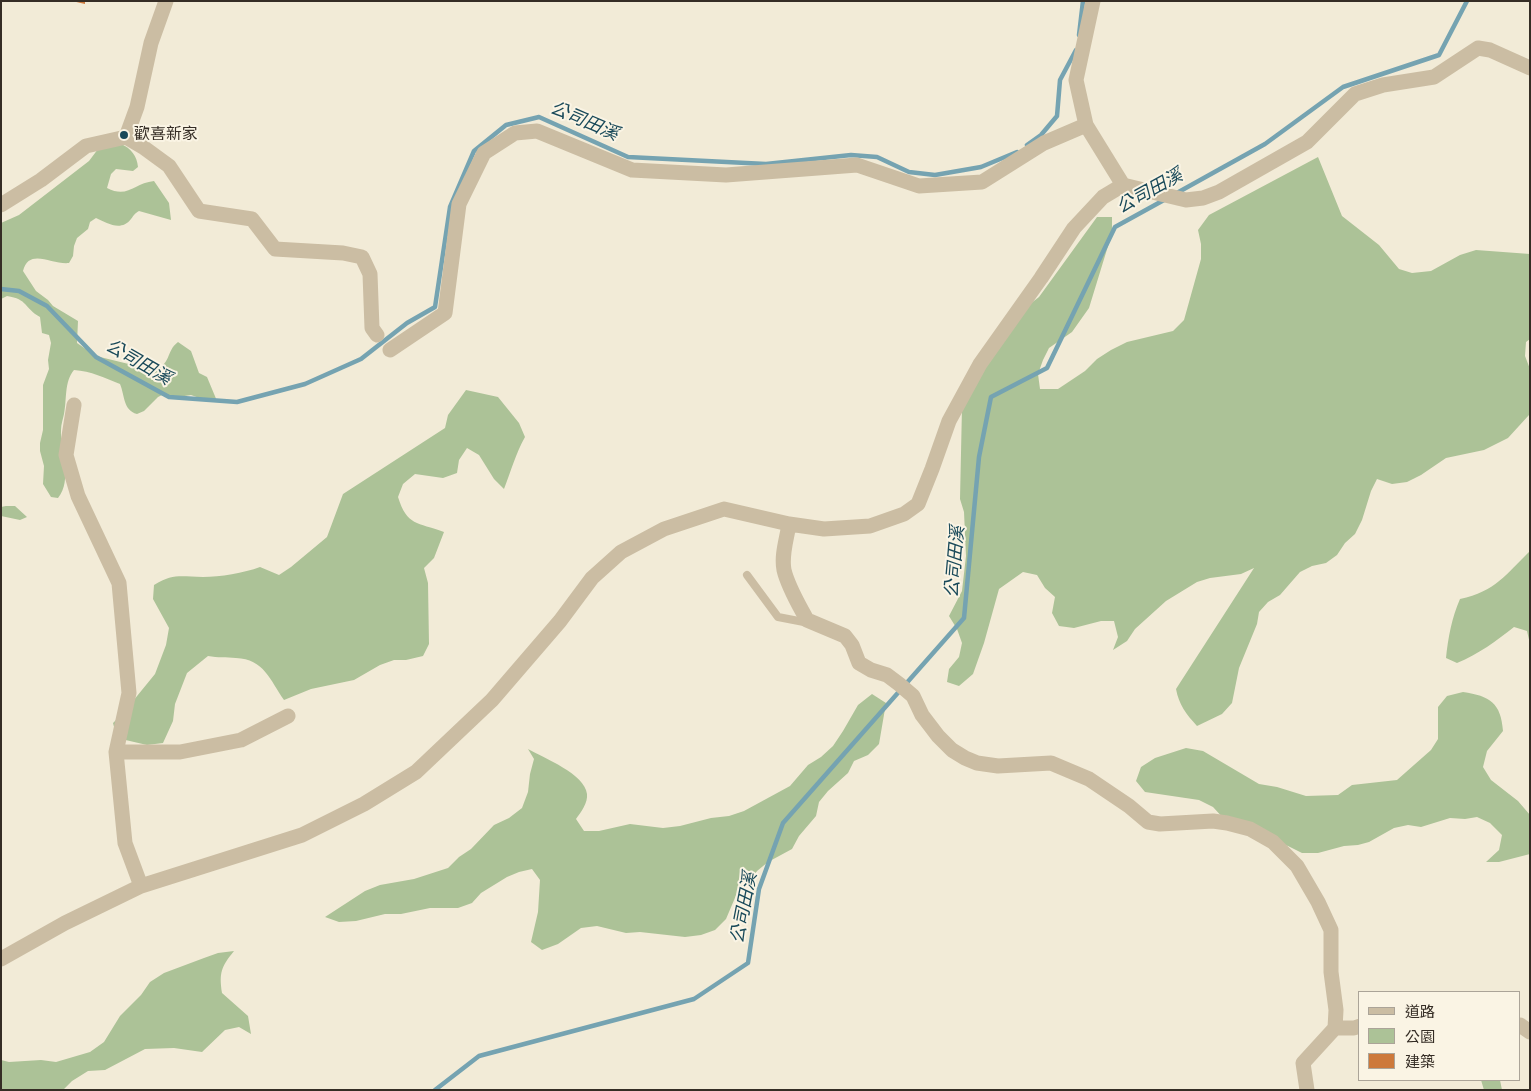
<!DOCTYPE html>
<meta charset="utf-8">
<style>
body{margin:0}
#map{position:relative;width:1531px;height:1091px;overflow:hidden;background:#f2ebd7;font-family:"Sofia Sans Condensed","Noto Sans TC",sans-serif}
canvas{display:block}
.frame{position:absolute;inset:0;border:2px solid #352d25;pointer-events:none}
.legend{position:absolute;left:1358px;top:991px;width:162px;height:90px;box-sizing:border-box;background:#faf4e4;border:1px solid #aba498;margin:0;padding:6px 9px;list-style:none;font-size:15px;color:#352d25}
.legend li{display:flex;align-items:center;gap:10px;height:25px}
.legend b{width:25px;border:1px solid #aba498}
</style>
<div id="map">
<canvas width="1531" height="1091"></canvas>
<div class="frame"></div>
<ul class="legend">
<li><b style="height:6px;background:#cbbda3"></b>道路</li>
<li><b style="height:14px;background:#acc297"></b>公園</li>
<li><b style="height:14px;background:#cd793b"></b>建築</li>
</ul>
</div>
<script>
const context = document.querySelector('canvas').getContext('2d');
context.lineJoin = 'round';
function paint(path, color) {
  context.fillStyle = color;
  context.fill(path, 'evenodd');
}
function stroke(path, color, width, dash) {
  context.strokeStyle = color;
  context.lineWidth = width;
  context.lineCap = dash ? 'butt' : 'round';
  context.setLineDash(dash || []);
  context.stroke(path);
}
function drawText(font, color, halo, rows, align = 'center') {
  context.font = font + ' "Sofia Sans Condensed","Noto Sans TC",sans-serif';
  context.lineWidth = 4;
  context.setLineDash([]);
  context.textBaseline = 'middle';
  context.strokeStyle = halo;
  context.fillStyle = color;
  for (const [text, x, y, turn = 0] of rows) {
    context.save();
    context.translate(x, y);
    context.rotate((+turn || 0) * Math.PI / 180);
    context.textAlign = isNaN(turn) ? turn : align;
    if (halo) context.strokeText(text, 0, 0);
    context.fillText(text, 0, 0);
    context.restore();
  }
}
paint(new Path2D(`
 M 121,144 C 131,148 137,156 138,167 L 133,171 L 116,169 L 111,174 L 107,188 C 128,199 134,183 154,181 L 169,203 L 171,220 L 139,211 C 134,214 134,215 131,219 C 121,232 107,223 96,218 L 90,222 L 88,229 L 77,238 L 74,246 L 73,256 L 69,263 C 52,265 29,247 23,271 L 36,291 L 48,300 L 53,306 L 78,321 L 77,343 L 96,356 L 153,370 C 172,365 165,352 178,342 L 191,351 L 199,373 L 207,377 L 217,401 L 211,402 L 191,395 L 178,397 L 164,394 L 158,397 L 144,411 L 137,414 C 123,410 125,396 120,384 C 105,378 91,371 74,370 C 64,382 67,399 64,414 C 63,419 61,424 61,430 C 60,451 73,480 58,498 L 51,497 L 43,484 L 44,466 L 40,451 L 40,443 L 43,430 L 43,385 L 49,369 L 48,360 L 51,343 L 49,335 L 42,333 L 40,317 C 24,308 28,299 7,296 L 1,299 L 1,223 L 19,215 L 89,161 L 98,149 Z
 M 1318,157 L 1342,216 L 1379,245 L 1399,269 L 1412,273 L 1431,271 L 1460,255 L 1476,250 L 1530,254 L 1530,339 L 1526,342 L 1525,356 L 1530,369 L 1529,415 L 1508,438 L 1484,450 L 1446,458 L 1421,475 L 1407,482 L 1392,484 L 1377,479 L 1371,491 L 1362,520 L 1355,534 L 1345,543 L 1337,555 L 1326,563 L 1312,566 L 1300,572 L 1280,595 L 1268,602 L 1259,612 L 1257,624 L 1239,668 L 1232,703 L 1222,714 L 1197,726 C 1186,714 1179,705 1176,689 L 1254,568 L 1241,574 L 1210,578 L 1197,582 L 1166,601 L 1135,629 L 1127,641 L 1113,650 L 1118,637 L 1114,621 L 1101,621 L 1074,628 L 1059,626 L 1052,613 L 1055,597 L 1045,588 L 1037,575 L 1023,572 L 999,589 L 984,643 L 973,674 L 959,686 L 947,682 L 949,669 L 959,657 L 962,643 L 957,629 L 949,616 L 962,591 L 966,556 L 964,512 L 960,499 L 962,407 L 966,396 L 1030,304 L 1039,297 L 1097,217 L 1112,217 L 1112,233 L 1089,308 L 1072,332 L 1049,348 L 1043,360 L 1038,374 L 1040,389 L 1058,389 L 1085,371 L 1097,359 L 1111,350 L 1127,342 L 1173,331 L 1184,320 L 1201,259 L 1201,244 L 1198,230 L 1209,215 Z
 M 466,390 L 498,397 L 519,423 L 525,437 C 516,453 511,471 504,489 L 494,479 L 479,455 L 467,448 L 459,460 L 457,473 L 443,478 L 415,474 L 403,484 L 398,497 C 407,526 417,522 444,532 L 434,558 L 424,568 L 428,583 L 429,644 L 423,656 L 406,660 L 394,660 L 380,665 L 354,680 L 311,689 L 284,700 C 270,680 264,659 236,658 C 226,657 218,658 208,656 L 187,673 L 175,704 L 173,721 L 163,743 L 147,745 L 117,738 L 113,723 L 124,712 L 155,674 L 166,645 L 169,628 L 153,599 L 154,585 C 174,573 181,577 203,577 C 220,577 244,573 260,567 L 279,575 L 291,567 L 327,537 L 343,494 L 445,428 L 448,415 Z
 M 6,506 L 15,506 L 27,517 L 20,520 L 1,516 L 1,507 Z
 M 1530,551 L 1530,644 L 1527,631 L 1514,627 C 1496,641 1479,654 1457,663 L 1446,658 C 1448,638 1452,617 1460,599 C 1496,591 1505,575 1530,551 Z
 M 1463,692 C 1490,696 1501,703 1503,731 L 1487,751 L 1483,767 L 1491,780 L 1518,801 L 1530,815 L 1530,854 L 1499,862 L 1486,862 L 1499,850 L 1502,835 L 1490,823 L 1477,817 L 1465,819 L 1450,818 L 1421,827 L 1408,825 L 1394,828 L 1369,842 L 1358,845 L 1344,846 L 1318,853 L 1302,853 L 1288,846 L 1263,838 L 1225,820 L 1213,807 L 1199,800 L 1145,792 L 1136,781 L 1141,767 L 1155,758 L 1186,748 L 1203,751 L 1259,784 L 1277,787 L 1306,796 L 1338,795 L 1352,785 L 1397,780 L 1431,750 L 1438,739 L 1438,707 L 1447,696 Z
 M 872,694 L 886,703 L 879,744 L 868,755 L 854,761 L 848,773 L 828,791 L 819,802 L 816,816 L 799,836 L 792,849 L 768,862 L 757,871 L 749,884 L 737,893 L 726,919 L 715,930 L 701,935 L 685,937 L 640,932 L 626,933 L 597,926 L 581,928 L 558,944 L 542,950 L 531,942 L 538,912 L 540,880 L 532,869 L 519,872 L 507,877 L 481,893 L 472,903 L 458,908 L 430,908 L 401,914 L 385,914 L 356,921 L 339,922 L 325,917 L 365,891 L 380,885 L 414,879 L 448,868 L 459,857 L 471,849 L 494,825 L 509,818 L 522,808 L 528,792 L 530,774 L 534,759 L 528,749 C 544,758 585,774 587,794 C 588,803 581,812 576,819 L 584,831 L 599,831 L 630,824 L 663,828 L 680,826 L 711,818 L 729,816 L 744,811 L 790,786 L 808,765 L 821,757 L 833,746 L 843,731 L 858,705 Z
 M 234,951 C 221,967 219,973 222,993 L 248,1016 L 251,1034 L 239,1027 L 225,1030 L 202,1052 L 174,1048 L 145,1049 L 105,1070 L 88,1071 L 72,1081 L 63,1090 L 1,1090 L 1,1060 L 9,1062 L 41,1060 L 56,1062 L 90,1052 L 104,1042 L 120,1016 L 141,995 L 150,982 L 164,973 L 204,958 L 218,953 Z
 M 1481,1080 L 1500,1080 L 1502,1090 L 1484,1090 Z`), '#acc297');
stroke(new Path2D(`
 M 1079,35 L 1083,1
 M 1027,145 L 1041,135 L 1057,116 L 1060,80 L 1076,50
 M 1175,194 L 1265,144 L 1343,87 L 1439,55 L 1467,1
 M 1,289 L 19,291 L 47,306 L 96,357 L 169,397 L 237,402 L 305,384 L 361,359 L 407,323 L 435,307 L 450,207 L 474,151 L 506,125 L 539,117 L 628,157 L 766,164 L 851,155 L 877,157 L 909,172 L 935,175 L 981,167 L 1017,152
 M 435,1090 L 479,1056 L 694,999 L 748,963 L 759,889 L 783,823 L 964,618 L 979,457 L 991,397 L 1047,368 L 1115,227 L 1164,200`), '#75a3b1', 4.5);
paint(new Path2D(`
 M 72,1 L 85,1 L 85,4 Z`), '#cd793b');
stroke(new Path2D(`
 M 747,575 L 778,617 L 809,623`), '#cbbda3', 8);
stroke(new Path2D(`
 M 1093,1 L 1076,80 L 1086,125 L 1123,185
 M 126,137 L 143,147 L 169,166 L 199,211 L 252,219 L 275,249 L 343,253 L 362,257 L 370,274 L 372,328 L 377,335
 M 1,205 L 41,180 L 86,146 L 126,137 L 137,107 L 151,43 L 166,1
 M 390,350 L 445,313 L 459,204 L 484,153 L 515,133 L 537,131 L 632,170 L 726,175 L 857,165 L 919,186 L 982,182 L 1044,143 L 1086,125
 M 74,405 L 66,455 L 78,496 L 119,583 L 129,693 L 116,752 L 125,843 L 141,886
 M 789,524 C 787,538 781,555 784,570 C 788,587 799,605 807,620 L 845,636 L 852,645 L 859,663 L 871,670 L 887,675 L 899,684 L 913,696 L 922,715 L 938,736 L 952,750 L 965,758 L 977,763 L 998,766 L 1051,763 L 1089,779 L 1129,806 L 1148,822 L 1160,824 L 1213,821 L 1227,823 L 1250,829 L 1273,842 L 1297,866 L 1318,902 L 1331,930 L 1331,972 L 1336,1010 L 1335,1028 L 1354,1028 L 1360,1026
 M 116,752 L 180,752 L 241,740 L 288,716
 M 1,959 L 65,923 L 141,886 L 302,835 L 364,804 L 416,772 L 492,700 L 560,621 L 592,578 L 621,552 L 664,529 L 724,509 L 789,524 L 824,529 L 870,526 L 904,514 L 918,504 L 932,469 L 949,421 L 980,364 L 1041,278 L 1074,228 L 1103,197 L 1123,185 L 1186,200 L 1203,198 L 1219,192 L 1307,142 L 1355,94 L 1383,85 L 1434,77 L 1478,48 L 1490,50 L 1530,68
 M 1520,1025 L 1530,1032
 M 1307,1090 L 1303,1063 L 1335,1028`), '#cbbda3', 15);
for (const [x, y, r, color] of [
 [124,135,5,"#194959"]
]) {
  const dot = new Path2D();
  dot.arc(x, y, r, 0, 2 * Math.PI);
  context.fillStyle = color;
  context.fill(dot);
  stroke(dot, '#faf4e4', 2);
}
drawText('16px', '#352d25', '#faf4e4', [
 ["歡喜新家",134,135]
], 'left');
drawText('italic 18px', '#194959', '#faf4e4', [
 ["公司田溪",584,122,23],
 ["公司田溪",1150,192,-29],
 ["公司田溪",138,363,30],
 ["公司田溪",956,562,-85],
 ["公司田溪",745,908,-79]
]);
</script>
